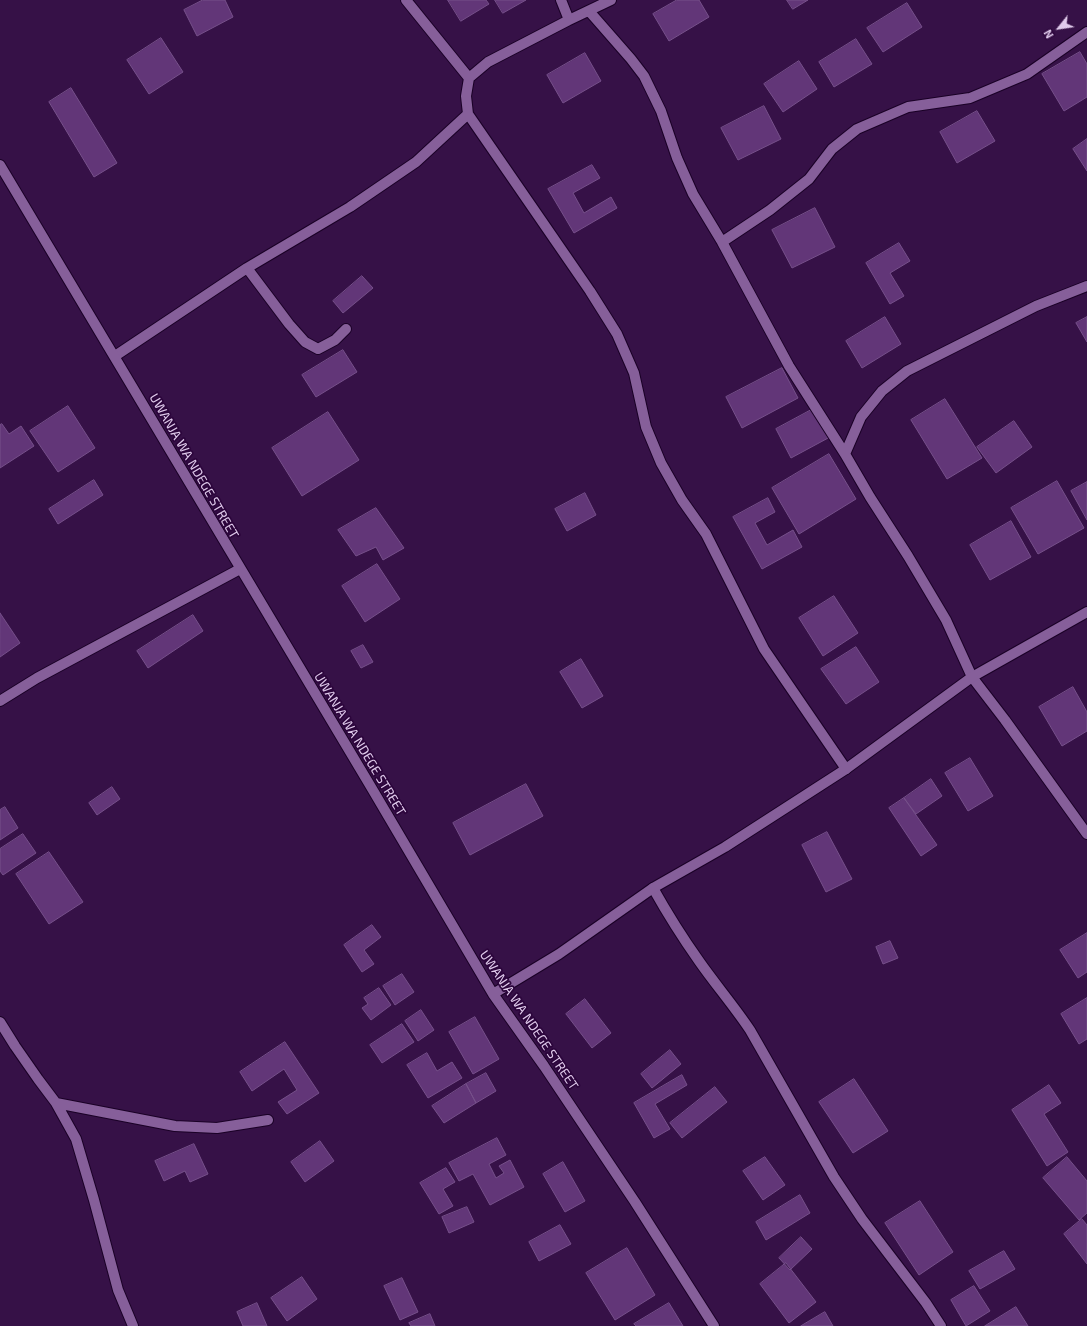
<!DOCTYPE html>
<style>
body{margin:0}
#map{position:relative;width:1087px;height:1326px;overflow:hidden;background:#361147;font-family:"Exo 2",sans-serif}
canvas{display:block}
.north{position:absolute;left:1039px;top:8px;width:40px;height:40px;-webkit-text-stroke:3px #2c053c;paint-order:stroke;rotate:240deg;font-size:11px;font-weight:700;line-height:16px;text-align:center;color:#e0cbec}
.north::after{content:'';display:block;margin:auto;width:14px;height:18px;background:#e0cbec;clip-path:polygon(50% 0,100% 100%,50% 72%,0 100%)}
</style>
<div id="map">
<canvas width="1087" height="1326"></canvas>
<div class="north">N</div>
</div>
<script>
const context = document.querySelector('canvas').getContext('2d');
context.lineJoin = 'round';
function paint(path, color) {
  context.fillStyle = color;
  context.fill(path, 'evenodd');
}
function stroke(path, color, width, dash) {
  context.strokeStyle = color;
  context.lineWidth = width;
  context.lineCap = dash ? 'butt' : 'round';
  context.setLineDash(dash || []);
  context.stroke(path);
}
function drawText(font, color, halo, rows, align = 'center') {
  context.font = font + ' "Exo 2",sans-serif';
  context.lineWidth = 3.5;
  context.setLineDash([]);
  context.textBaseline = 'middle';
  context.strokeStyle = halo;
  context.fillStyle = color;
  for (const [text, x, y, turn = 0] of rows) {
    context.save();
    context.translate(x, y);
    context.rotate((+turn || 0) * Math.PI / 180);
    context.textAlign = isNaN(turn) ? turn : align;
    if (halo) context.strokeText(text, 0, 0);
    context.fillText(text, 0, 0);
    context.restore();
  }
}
const building = new Path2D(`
 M 203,0 L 225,0 L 233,17 L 197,36 L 184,10 Z
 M 448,0 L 486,0 L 489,4 L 461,21 Z
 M 495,0 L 526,0 L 503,13 Z
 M 677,0 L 699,0 L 709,17 L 669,41 L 653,14 Z
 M 787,0 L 808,0 L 793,9 Z
 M 907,3 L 922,27 L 883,52 L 867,28 Z
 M 161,38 L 183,72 L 149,94 L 127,60 Z
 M 856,39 L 872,64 L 834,87 L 819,62 Z
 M 1080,52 L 1087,64 L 1087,97 L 1064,111 L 1042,74 Z
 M 585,53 L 601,81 L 563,103 L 547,75 Z
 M 799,61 L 817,89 L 783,112 L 764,84 Z
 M 71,88 L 117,163 L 94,177 L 49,102 Z
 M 764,106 L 781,139 L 738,160 L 721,128 Z
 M 977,111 L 995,141 L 957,163 L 940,132 Z
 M 1087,139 L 1087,171 L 1073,149 Z
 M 592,165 L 600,178 L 573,193 L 584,213 L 611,197 L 617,208 L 574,233 L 548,189 Z
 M 815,208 L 835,247 L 792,268 L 772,230 Z
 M 899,243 L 910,261 L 890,273 L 904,296 L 890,304 L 866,263 Z
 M 362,276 L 373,288 L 343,313 L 333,301 Z
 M 885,317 L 901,344 L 862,368 L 846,341 Z
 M 1087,317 L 1087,342 L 1076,323 Z
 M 343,350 L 357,372 L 316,397 L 302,375 Z
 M 782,368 L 798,398 L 742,428 L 726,397 Z
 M 945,399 L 982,458 L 947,479 L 911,420 Z
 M 68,406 L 95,448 L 58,472 L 30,431 Z
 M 815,408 L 830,437 L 791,458 L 776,429 Z
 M 328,412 L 359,460 L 302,496 L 272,448 Z
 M 1014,421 L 1032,447 L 996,473 L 977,447 Z
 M 2,424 L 9,434 L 21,426 L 34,446 L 0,468 L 0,425 Z
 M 829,454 L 856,499 L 799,534 L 772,488 Z
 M 94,480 L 103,495 L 58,524 L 49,509 Z
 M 1057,481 L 1084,528 L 1038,554 L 1011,508 Z
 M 1087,482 L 1087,520 L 1071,491 Z
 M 585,493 L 596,515 L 567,531 L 555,509 Z
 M 768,498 L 775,512 L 755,523 L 767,545 L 793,530 L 802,547 L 762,569 L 733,517 Z
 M 376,508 L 404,548 L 383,560 L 376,547 L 356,556 L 338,530 Z
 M 1011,521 L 1031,557 L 990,580 L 970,545 Z
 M 377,564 L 400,599 L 365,622 L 342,586 Z
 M 834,596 L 858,633 L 823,656 L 799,618 Z
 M 0,613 L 20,643 L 0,657 Z
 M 193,615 L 203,631 L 148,668 L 137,651 Z
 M 363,645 L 373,662 L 361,668 L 351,651 Z
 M 856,647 L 879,682 L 846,704 L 821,669 Z
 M 581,659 L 603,696 L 582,708 L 560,672 Z
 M 1073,687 L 1087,712 L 1087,731 L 1062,746 L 1039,707 Z
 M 970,758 L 993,796 L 968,811 L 945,773 Z
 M 931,779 L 942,796 L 916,814 L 904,798 Z
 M 526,784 L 543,816 L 470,855 L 453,823 Z
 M 112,787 L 120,799 L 97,815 L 89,803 Z
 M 904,798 L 937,845 L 921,856 L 889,808 Z
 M 5,807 L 18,828 L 0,840 L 0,810 Z
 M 827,832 L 852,879 L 826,892 L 802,845 Z
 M 23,834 L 36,853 L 3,875 L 0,871 L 0,849 Z
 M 49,852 L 83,902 L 49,924 L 16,874 Z
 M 372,925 L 381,937 L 364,950 L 374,964 L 362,972 L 344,945 Z
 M 1087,933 L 1087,972 L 1078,978 L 1060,950 Z
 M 890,941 L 898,958 L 883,964 L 876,947 Z
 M 402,974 L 414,992 L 395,1005 L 383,986 Z
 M 379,988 L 391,1005 L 371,1020 L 362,1008 L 368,1004 L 364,998 Z
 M 1087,998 L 1087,1039 L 1079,1044 L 1061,1014 Z
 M 585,999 L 611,1033 L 592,1048 L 566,1014 Z
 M 421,1010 L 434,1030 L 418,1041 L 405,1021 Z
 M 475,1017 L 499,1059 L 473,1074 L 449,1032 Z
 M 402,1024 L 414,1042 L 382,1063 L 370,1045 Z
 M 285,1042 L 319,1093 L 287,1114 L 278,1102 L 297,1090 L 284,1069 L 252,1091 L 240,1072 Z
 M 670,1050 L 681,1064 L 652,1088 L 641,1074 Z
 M 427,1053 L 437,1071 L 452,1062 L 462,1078 L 428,1098 L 407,1065 Z
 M 486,1073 L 496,1091 L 476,1103 L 466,1084 Z
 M 682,1075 L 687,1085 L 655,1104 L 670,1129 L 654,1138 L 634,1103 Z
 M 854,1079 L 888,1131 L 853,1153 L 819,1102 Z
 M 466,1084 L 476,1103 L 444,1123 L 432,1106 Z
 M 1049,1085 L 1061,1103 L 1044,1114 L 1068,1152 L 1047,1166 L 1012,1110 Z
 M 715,1087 L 727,1102 L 682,1138 L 670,1123 Z
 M 497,1138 L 506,1155 L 489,1164 L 496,1178 L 504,1173 L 499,1166 L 510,1160 L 524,1187 L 490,1205 L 473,1174 L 459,1181 L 449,1163 Z
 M 320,1141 L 334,1161 L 305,1182 L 291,1162 Z
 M 194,1144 L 208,1174 L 190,1182 L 185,1171 L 164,1181 L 155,1161 Z
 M 765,1157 L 785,1185 L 763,1200 L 743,1171 Z
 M 1067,1157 L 1087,1181 L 1087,1213 L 1079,1220 L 1043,1178 Z
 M 563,1162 L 585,1201 L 565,1212 L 543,1174 Z
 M 446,1168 L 455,1182 L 443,1189 L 453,1206 L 439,1214 L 420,1183 Z
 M 800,1195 L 810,1213 L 766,1240 L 756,1222 Z
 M 920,1201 L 953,1252 L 919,1275 L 885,1223 Z
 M 467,1207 L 474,1222 L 449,1233 L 442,1217 Z
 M 1082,1219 L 1087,1225 L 1087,1264 L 1064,1234 Z
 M 560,1225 L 571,1244 L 539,1261 L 529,1242 Z
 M 801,1237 L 812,1249 L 790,1270 L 779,1258 Z
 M 627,1248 L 655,1295 L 615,1320 L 586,1273 Z
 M 1004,1251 L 1015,1269 L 980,1289 L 969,1271 Z
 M 786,1263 L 816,1302 L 789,1323 L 760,1284 Z
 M 302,1277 L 317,1299 L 287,1321 L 271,1298 Z
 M 402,1278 L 418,1312 L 400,1320 L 384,1286 Z
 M 974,1286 L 990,1311 L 966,1326 L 951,1300 Z
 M 257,1303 L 267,1326 L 243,1326 L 237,1312 Z
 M 669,1303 L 683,1326 L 636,1326 L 634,1324 Z
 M 1016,1307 L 1028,1326 L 985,1326 Z
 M 825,1312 L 833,1326 L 801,1326 Z
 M 430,1314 L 435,1326 L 411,1326 L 409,1323 Z`);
paint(building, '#623678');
stroke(building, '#76508a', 1);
const minor = new Path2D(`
 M 406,0 L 469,78
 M 561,0 L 569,20
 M 589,11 L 631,59 L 644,76 L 661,111 L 677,158 L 693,194 L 722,242 L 789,366 L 845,454 L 870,497 L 908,556 L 946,620 L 972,677 L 1005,720 L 1087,834
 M 468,114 L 590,291 L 617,334 L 634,373 L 646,427 L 661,463 L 682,500 L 706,534 L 764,649 L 846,769
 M 722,242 L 770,210 L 809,179 L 832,149 L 857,129 L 908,107 L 970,98 L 1027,74 L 1087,32
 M 247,268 L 289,324 L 305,342 L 318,349 L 335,340 L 346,329
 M 115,356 L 247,268 L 350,207 L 416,162 L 468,114 L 466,96 L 469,78 L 488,62 L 569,20 L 611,0
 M 845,454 L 861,417 L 882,391 L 907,371 L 1036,306 L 1087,286
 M 0,701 L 37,678 L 240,569
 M 653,888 C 667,913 682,937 699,961 C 715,984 734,1006 750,1030 L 834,1177 L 862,1219 L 926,1303 L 941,1326
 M 0,1022 L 15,1046 L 38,1079 L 56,1103 L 76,1139 L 94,1200 L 118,1290 L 133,1326
 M 56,1103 L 175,1126 L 217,1128 L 268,1120`);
const tertiary = new Path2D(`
 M 0,165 L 371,787 L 493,994 L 544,1066 L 635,1202 L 714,1326
 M 493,994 L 559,954 L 653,888 L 725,847 L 846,769 L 972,677 L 1087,612`);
stroke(minor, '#1a0126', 12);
stroke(tertiary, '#1a0126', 12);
stroke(minor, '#865f9a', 10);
stroke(tertiary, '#865f9a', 10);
drawText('13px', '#e0cbec', '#2c053c', [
 ["UWANJA WA NDEGE STREET",194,466,60],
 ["UWANJA WA NDEGE STREET",360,744,59],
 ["UWANJA WA NDEGE STREET",529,1020,56]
]);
</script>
